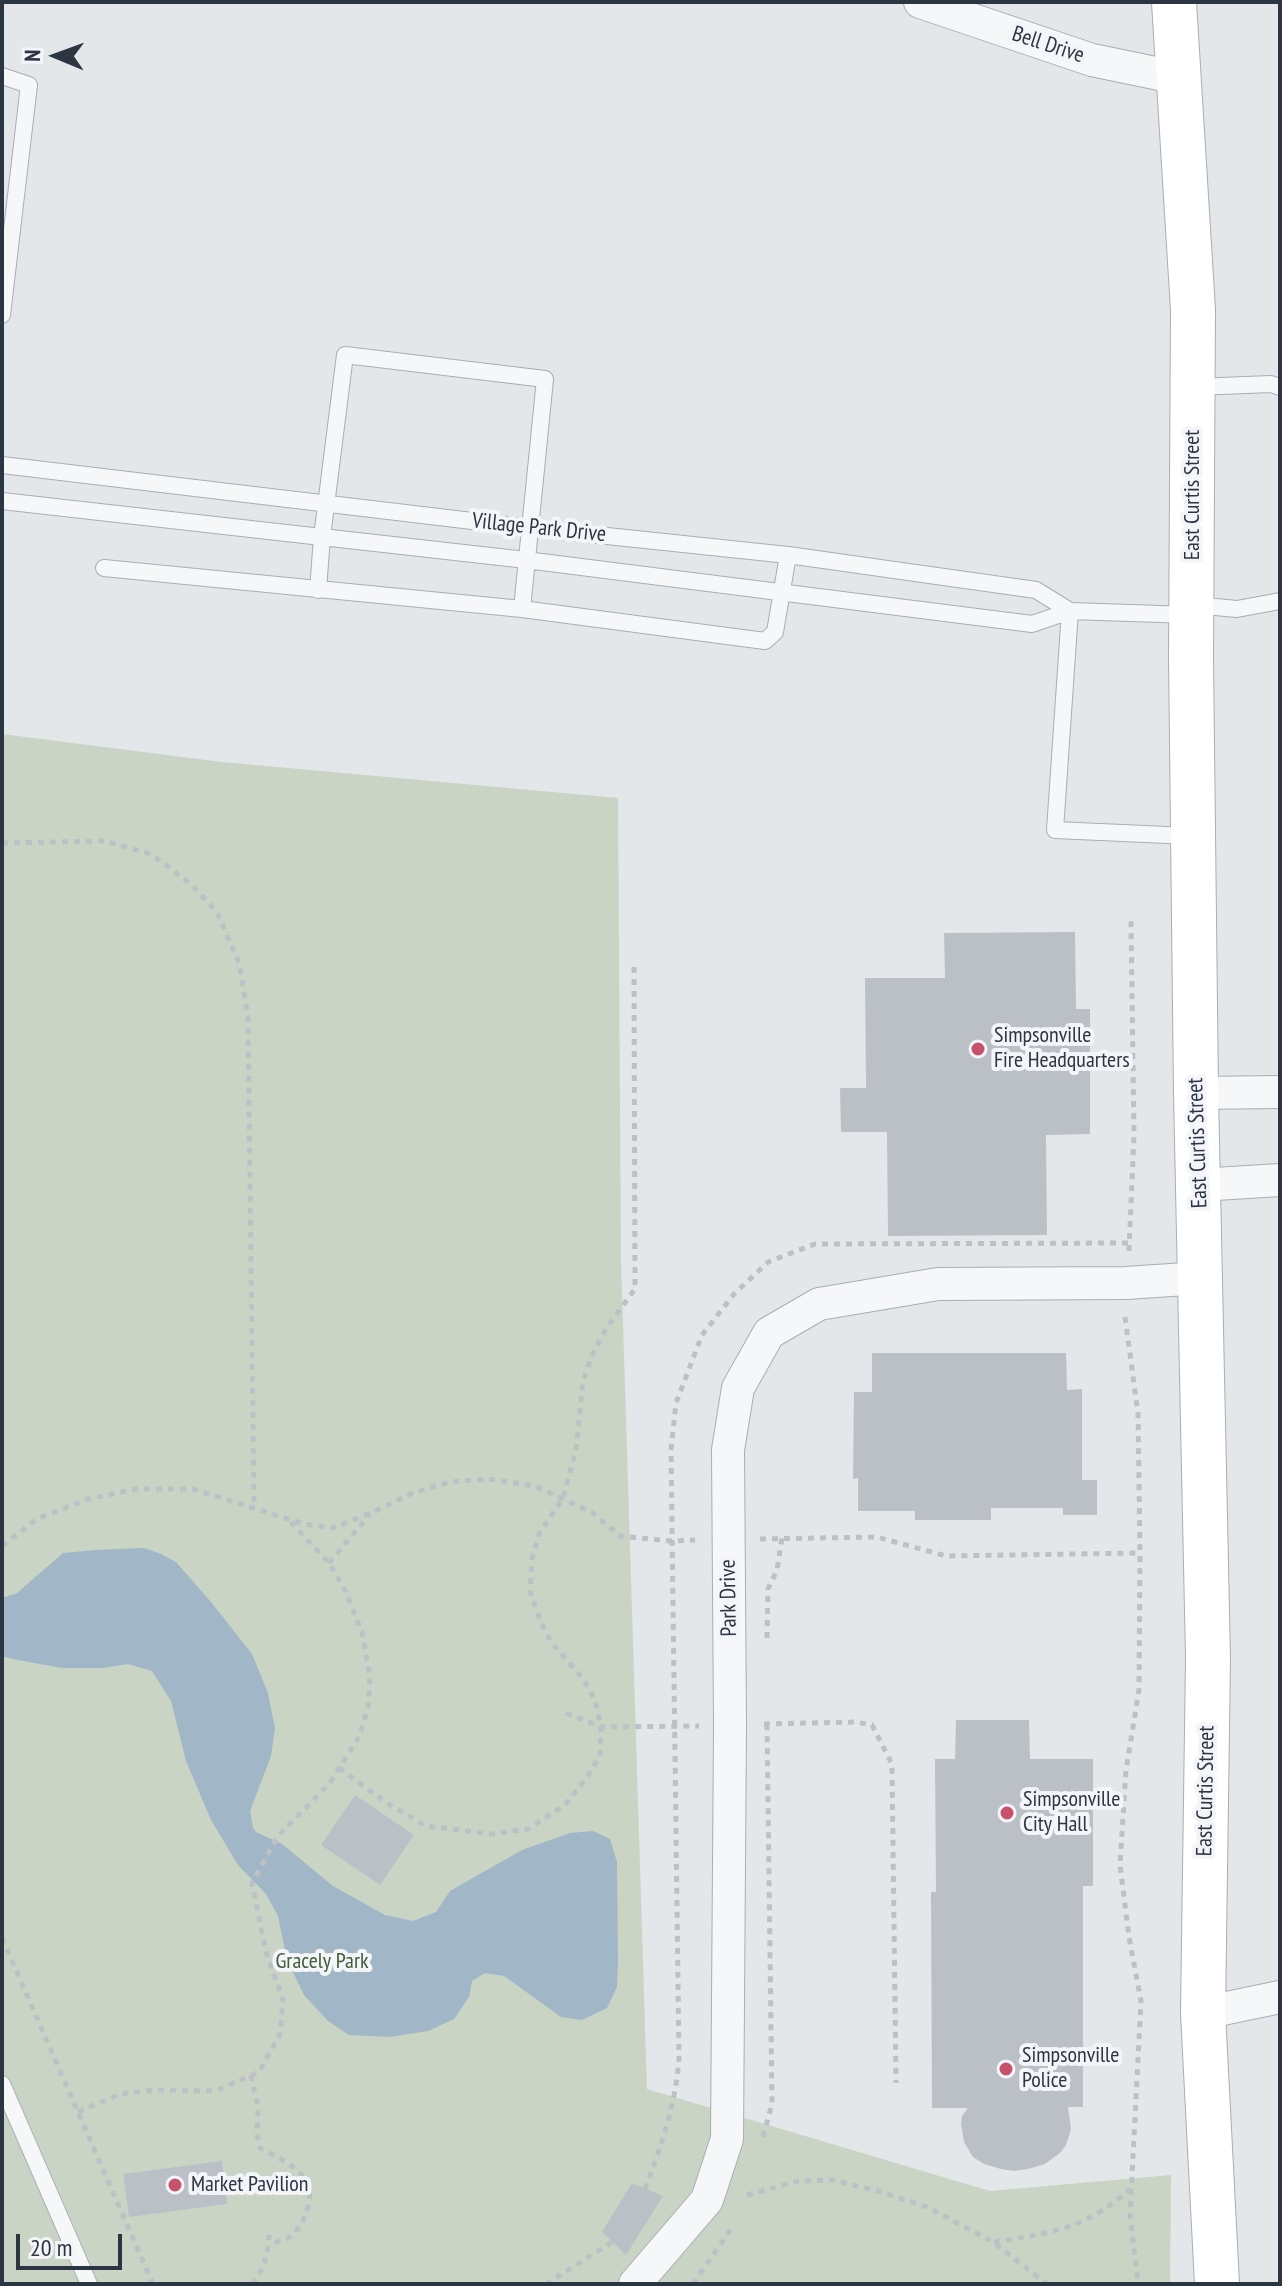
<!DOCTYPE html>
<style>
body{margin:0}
#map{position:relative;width:1282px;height:2286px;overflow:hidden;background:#e3e7ea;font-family:"PT Sans Narrow",sans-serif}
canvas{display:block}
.frame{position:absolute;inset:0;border:4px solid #2c3642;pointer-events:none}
.north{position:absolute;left:16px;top:16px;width:80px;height:80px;-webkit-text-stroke:6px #f3f5f8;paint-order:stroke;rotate:271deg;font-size:22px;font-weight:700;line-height:32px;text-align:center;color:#2c3642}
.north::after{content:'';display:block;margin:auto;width:28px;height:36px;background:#2c3642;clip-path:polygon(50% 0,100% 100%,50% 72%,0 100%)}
.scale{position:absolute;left:16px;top:2234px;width:106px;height:36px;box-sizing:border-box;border:4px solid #2c3642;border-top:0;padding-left:10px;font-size:24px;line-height:28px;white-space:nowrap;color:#2c3642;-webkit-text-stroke:6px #f3f5f8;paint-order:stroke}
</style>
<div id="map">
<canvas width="1282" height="2286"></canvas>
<div class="frame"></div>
<div class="north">N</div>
<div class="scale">20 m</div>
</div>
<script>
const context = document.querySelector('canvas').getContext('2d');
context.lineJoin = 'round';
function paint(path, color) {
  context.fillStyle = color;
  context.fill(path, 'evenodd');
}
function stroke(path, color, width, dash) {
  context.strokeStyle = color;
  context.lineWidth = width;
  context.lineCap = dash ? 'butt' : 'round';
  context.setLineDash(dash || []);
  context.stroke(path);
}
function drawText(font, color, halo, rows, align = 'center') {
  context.font = font + ' "PT Sans Narrow",sans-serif';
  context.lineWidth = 8;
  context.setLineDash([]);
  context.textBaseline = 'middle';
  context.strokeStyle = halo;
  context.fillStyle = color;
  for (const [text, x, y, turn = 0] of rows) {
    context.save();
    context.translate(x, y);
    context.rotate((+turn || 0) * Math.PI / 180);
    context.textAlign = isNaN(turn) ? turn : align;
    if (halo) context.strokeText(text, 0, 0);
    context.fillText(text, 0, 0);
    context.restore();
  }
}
paint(new Path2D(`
 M 2,734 L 222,762 L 618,798 L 621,1260 L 647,2089 L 990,2191 L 1171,2175 L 1170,2284 L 2,2284 Z`), '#cad4c5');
paint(new Path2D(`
 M 144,1548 L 161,1554 L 176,1562 L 211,1602 L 252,1654 L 268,1693 L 275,1728 L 271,1756 L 250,1811 L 253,1828 L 256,1832 L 282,1844 L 333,1886 L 385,1915 L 413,1921 L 436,1912 L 450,1891 L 522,1850 L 570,1833 L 593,1831 L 610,1839 L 617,1862 L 618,1961 L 617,1987 L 607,2008 L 582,2020 L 561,2017 L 504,1976 L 485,1973 L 472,1981 L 469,1997 L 454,2019 L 428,2031 L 390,2037 L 349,2035 L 328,2021 L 304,1995 L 287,1960 L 278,1916 L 266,1894 L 238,1865 L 211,1820 L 186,1761 L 171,1701 L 152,1671 L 128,1664 L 103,1668 L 62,1668 L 12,1659 L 2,1656 L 2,1598 L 17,1593 L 63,1553 L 96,1550 Z`), '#a1b7c8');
paint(new Path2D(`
 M 1075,932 L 1076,1009 L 1090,1009 L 1090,1134 L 1046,1135 L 1047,1235 L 888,1236 L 887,1132 L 841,1132 L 840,1088 L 866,1088 L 865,978 L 945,978 L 944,933 Z
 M 872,1353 L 1066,1353 L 1067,1390 L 1082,1389 L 1082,1480 L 1097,1480 L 1097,1515 L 1063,1515 L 1063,1508 L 991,1508 L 991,1520 L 915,1520 L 915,1511 L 858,1511 L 858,1478 L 853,1479 L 854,1392 L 872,1392 Z
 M 956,1720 L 1029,1720 L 1030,1759 L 1093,1759 L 1093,1886 L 1083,1886 L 1083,2107 L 1068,2107 L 1071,2129 L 1066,2145 L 1060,2153 L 1045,2164 L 1028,2169 L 1014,2171 L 1001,2169 L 984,2164 L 973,2157 L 964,2142 L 961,2124 L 962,2116 L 968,2108 L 932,2108 L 931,1892 L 936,1892 L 935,1759 L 955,1759 Z
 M 355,1795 L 414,1835 L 380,1885 L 321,1845 Z
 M 222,2161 L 227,2204 L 129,2217 L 123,2174 Z
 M 632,2183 L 663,2196 L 626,2255 L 602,2232 Z`), '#bbc0c7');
const service = new Path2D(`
 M 2,76 L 29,85 L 2,315
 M 1195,387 L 1271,384 L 1280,387
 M 2,465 L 531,528 L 788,555 L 1036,590 L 1070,611
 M 2,501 L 526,560 L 1032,624 L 1070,611 L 1190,615
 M 104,568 L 522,609 L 765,641 L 775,632 L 788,555
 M 318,590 L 322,537 L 345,355 L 545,379 L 522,609
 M 1194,605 L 1237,609 L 1280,601
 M 1070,611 L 1055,830 L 1190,836
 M 2,2084 L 89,2284`);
const minor = new Path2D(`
 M 920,2 L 1092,60 L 1179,78
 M 1196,1093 L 1280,1092
 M 1199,1185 L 1280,1180
 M 1203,2013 L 1280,1997
 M 635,2284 L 707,2200 L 727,2139 L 730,1725 L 728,1450 L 738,1388 L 769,1333 L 819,1304 L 938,1284 L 1126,1283 L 1201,1278`);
const secondary = new Path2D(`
 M 1174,2 L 1193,310 L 1191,657 L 1196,1093 L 1208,1658 L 1203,2013 L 1217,2284`);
stroke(service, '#a8aeb4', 18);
stroke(minor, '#a8aeb4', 34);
stroke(secondary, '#a8aeb4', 46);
stroke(new Path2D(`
 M 2,843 L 104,841 L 151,854 L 191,884 L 217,912 L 239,963 L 248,1017 L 254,1507
 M 1129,1251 L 1134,1136 L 1131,921
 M 1125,1317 L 1138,1414 L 1140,1553 L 1139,1690 L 1126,1770 L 1120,1865 L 1129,1937 L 1141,2001 L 1130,2215 L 1138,2284
 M 760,1539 L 877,1537 L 946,1556 L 1140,1553
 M 2,1546 L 37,1519 L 88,1499 L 136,1489 L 193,1489 L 304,1524 L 333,1528 L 371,1513 L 410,1494 L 450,1482 L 489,1479 L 535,1486 L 593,1513 L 620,1536 L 671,1541 L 695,1540
 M 329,1563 L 370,1514
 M 767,1638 L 768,1589 L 777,1570 L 782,1538
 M 566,1713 L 601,1727 L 699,1726
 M 764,1724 L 855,1722 L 872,1725 L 892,1764 L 896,2083
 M 339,1768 L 387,1803 L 426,1826 L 492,1834 L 528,1829 L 565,1805 L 588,1776 L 600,1756 L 601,1727 L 595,1700 L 584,1680 L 551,1642 L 540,1620 L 530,1591 L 532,1559 L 540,1532 L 563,1498 L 576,1450 L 583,1381 L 592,1355 L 607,1327 L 635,1289 L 634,965
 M 2,1938 L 153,2284
 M 251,2075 L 258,2108 L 257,2134 L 260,2148 C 274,2156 293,2164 303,2176 C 317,2192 306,2223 292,2235 C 287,2240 276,2242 269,2245
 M 78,2112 L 120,2094 L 156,2090 L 215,2091 L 259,2072 L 280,2034 L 283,2000 L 266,1952 L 252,1883 L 278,1836 L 329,1784 L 359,1737 L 368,1707 L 370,1677 L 362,1633 L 346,1592 L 329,1563 L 288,1519
 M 763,2137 L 772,2104 L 767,1724
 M 293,2185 L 304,2177
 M 645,2189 C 661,2147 676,2103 679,2059 L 671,1450 L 676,1403 L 702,1335 L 734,1294 L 768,1262 L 815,1244 L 1129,1243
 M 747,2195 L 798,2181 L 832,2180 L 878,2191 L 927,2207 L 993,2242 L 1047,2284
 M 994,2242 C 1030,2236 1070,2232 1101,2211 C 1112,2205 1121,2196 1131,2189
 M 252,2284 C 264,2268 268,2256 269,2235
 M 546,2284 L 612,2242
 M 693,2284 L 733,2226`), '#bdc1c6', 5, [6, 6]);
stroke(service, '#f6f7f9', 16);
stroke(minor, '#f6f7f9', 32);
stroke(secondary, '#fff', 44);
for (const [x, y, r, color] of [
 [978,1049,8,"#c6526c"],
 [1007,1813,8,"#c6526c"],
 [1006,2069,8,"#c6526c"],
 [175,2185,8,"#c6526c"]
]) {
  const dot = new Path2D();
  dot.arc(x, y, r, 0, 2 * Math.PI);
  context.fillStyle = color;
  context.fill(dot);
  stroke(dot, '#f3f5f8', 3);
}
drawText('22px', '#2c3642', '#f3f5f8', [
 ["Bell Drive",1048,45,18],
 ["East Curtis Street",1193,495,-90],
 ["Village Park Drive",539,528,6],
 ["East Curtis Street",1198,1143,-92],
 ["Park Drive",729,1598,-91],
 ["East Curtis Street",1206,1791,-89]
]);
drawText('22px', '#2c3642', '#f3f5f8', [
 ["Simpsonville",994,1036],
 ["Fire Headquarters",994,1061],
 ["Simpsonville",1023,1800],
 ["City Hall",1023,1825],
 ["Simpsonville",1022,2056],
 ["Police",1022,2081],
 ["Market Pavilion",191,2185]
], 'left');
drawText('22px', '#435c3a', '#f3f5f8', [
 ["Gracely Park",322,1962]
]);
</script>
